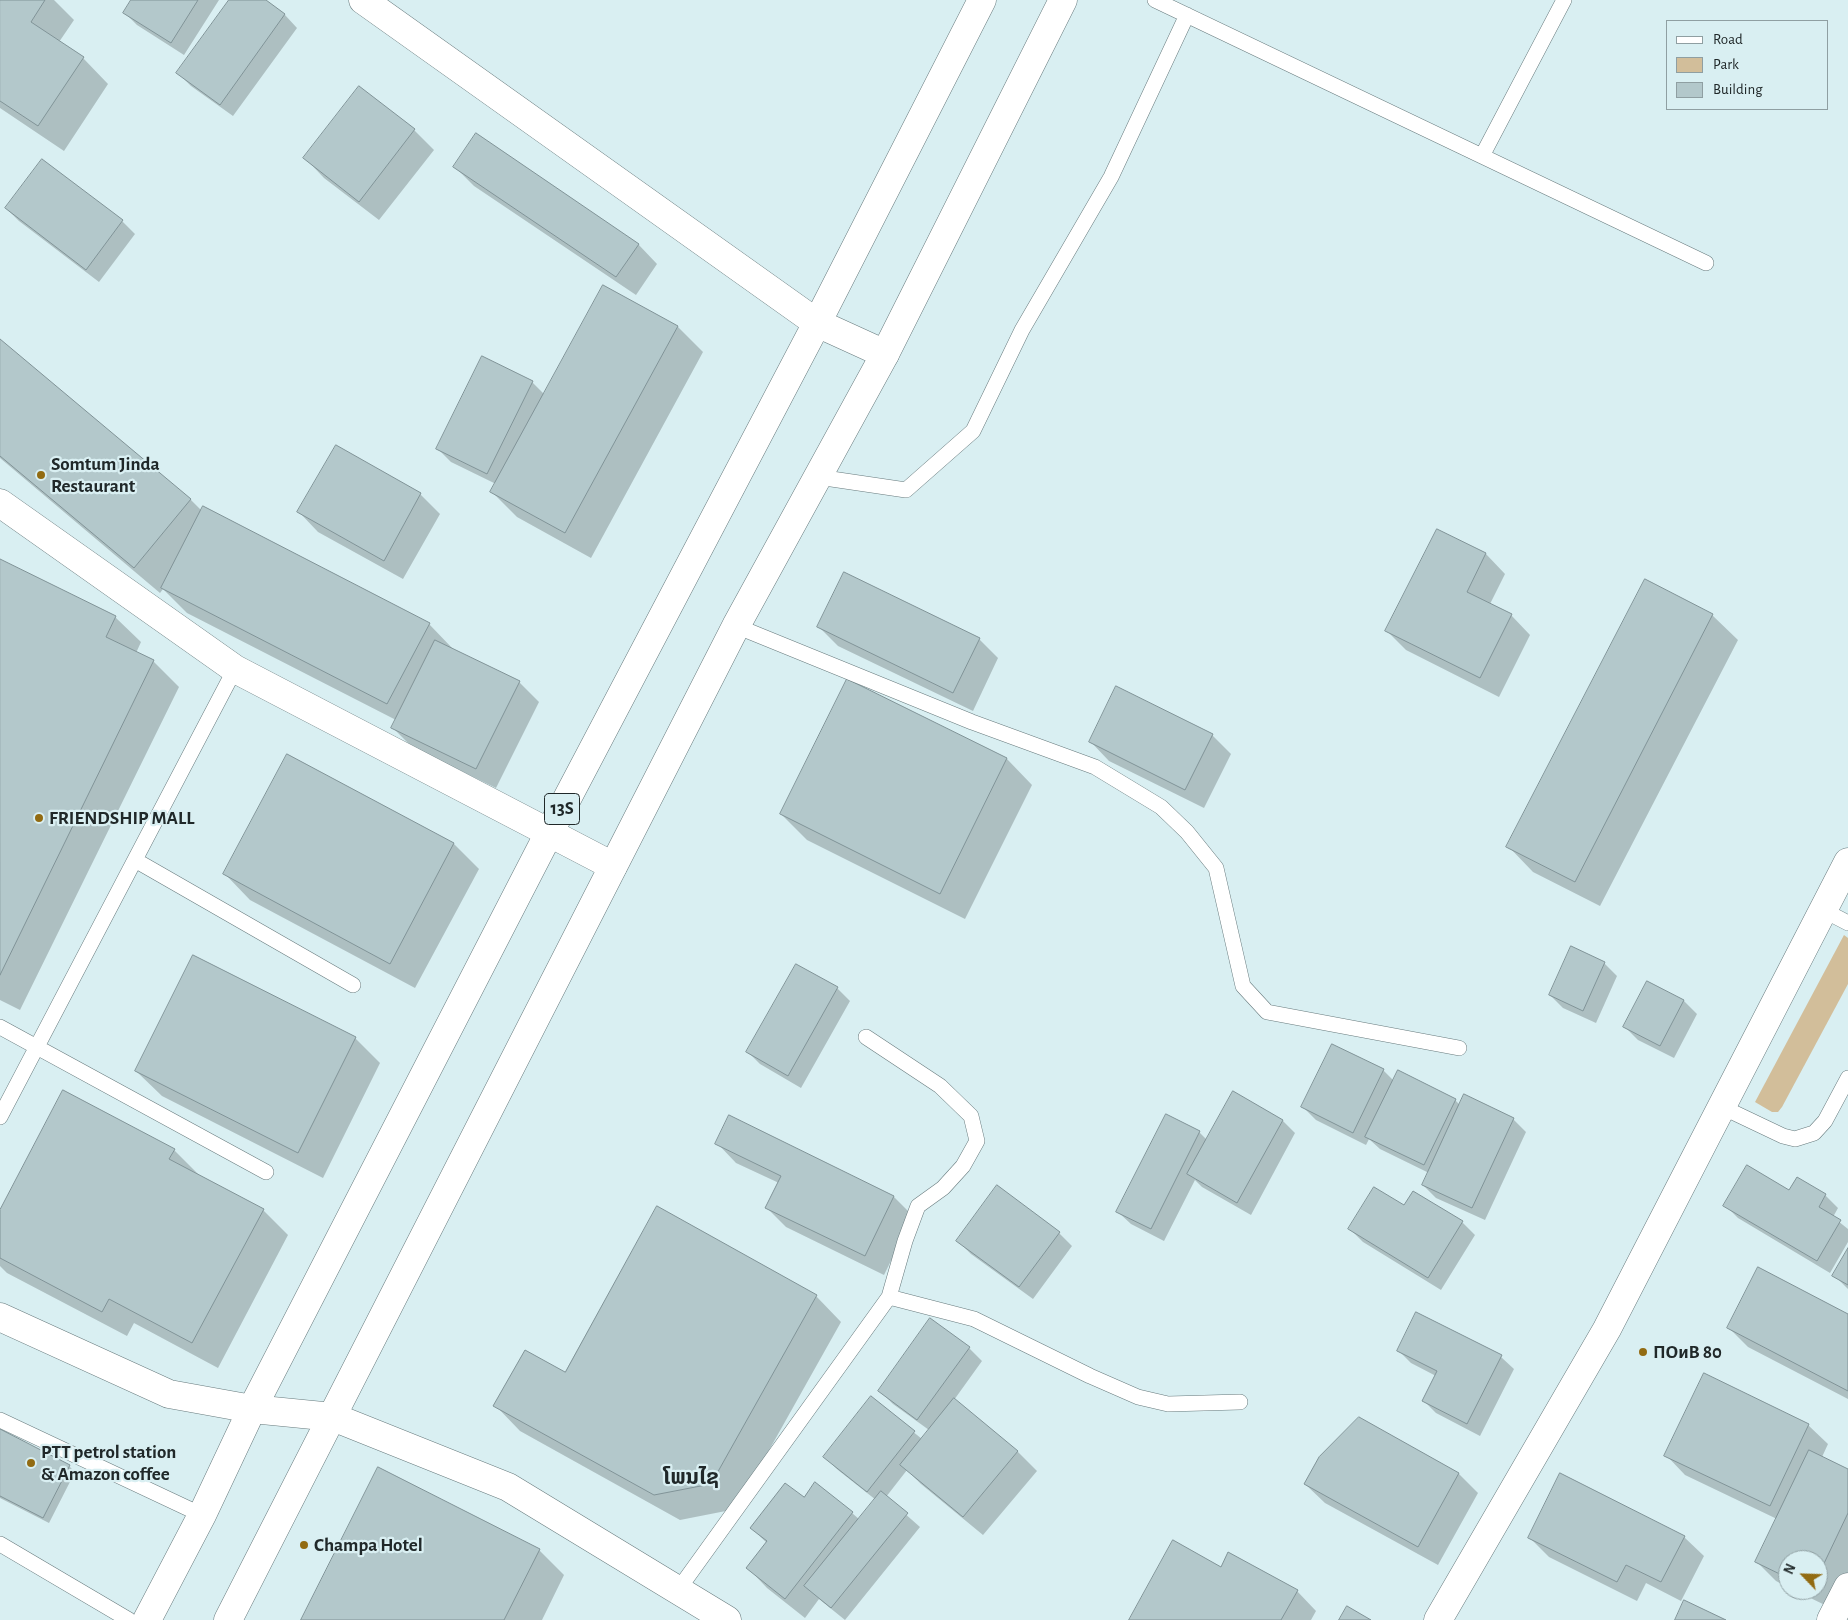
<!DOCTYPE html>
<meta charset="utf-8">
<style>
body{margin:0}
#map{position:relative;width:1848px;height:1620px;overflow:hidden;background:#d9eff2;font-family:"Alegreya Sans",sans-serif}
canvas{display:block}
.legend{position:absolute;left:1666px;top:20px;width:162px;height:90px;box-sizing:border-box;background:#d9eff2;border:1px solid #8f9fa2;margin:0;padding:6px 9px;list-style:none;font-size:15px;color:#202829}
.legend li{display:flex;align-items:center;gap:10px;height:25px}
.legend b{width:25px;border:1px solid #8f9fa2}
.north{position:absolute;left:1778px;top:1550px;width:50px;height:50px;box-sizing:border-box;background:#d9eff2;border:1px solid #8f9fa2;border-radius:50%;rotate:294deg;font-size:14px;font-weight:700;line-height:20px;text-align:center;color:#202829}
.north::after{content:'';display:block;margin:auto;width:18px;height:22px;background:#926b12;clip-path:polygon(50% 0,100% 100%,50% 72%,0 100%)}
</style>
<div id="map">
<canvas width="1848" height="1620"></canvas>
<ul class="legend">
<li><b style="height:6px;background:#fff"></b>Road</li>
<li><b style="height:14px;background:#d2be9a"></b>Park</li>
<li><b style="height:14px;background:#b3c8cb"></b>Building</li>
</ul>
<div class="north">N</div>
</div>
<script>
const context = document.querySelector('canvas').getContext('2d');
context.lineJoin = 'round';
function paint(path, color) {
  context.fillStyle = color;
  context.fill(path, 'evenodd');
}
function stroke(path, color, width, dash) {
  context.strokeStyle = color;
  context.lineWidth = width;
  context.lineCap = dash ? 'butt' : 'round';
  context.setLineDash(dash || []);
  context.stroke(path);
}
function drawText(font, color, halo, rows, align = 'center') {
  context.font = font + ' "Alegreya Sans","Noto Sans Lao",sans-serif';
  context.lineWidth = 4.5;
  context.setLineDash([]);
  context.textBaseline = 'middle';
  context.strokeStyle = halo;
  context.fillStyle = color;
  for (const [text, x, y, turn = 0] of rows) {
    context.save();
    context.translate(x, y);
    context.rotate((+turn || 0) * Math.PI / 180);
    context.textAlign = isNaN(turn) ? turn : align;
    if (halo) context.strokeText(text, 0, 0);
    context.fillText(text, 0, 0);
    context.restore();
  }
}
paint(new Path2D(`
 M 1844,935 L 1848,938 L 1848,984 L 1782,1107 L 1778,1112 L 1772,1112 L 1755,1102 Z`), '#d2be9a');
paint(new Path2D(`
 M 0,0 L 54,0 L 74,20 L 59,42 L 83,58 L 108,84 L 64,151 L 0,108 Z
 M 132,0 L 219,0 L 184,55 L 137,25 L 124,12 Z
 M 230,0 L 264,0 L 285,15 L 297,28 L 233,116 L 191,86 L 178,73 Z
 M 359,87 L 414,130 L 434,150 L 379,220 L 324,178 L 305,158 Z
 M 42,160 L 122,221 L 135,234 L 99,282 L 19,221 L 6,208 Z
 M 455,167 L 638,244 L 657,264 L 636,295 L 474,186 Z
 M 604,287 L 678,327 L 703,352 L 591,558 L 517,517 L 492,492 L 496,484 L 451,462 L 438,449 L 483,358 L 532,382 L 545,395 Z
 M 0,341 L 191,500 L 202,511 L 429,624 L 454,650 L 519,682 L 539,702 L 496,788 L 412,747 L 393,728 L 396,720 L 187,613 L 163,589 L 160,593 L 0,458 Z
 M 336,446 L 420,494 L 440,514 L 403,579 L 318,532 L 299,512 Z
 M 1437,530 L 1486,554 L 1505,574 L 1490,604 L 1511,615 L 1530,635 L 1499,697 L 1406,650 L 1387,631 Z
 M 0,560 L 115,617 L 141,642 L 136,653 L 153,661 L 179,687 L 20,1010 L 0,1000 Z
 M 1712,615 L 1738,640 L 1600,906 L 1533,872 L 1508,846 Z
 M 819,627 L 979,639 L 998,658 L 973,711 L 838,646 Z
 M 848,681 L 1007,759 L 1032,785 L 965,919 L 807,840 L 781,814 Z
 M 1212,735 L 1231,754 L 1204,808 L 1109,761 L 1090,741 Z
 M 288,755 L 454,844 L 479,869 L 415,988 L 250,900 L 225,874 Z
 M 1604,963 L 1617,976 L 1596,1023 L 1563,1008 L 1550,995 Z
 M 1648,983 L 1684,1001 L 1697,1014 L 1674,1058 L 1638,1040 L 1625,1027 Z
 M 837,988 L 850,1001 L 801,1088 L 760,1064 L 747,1051 Z
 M 355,1038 L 380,1063 L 323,1178 L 162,1096 L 136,1071 Z
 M 1333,1046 L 1383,1070 L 1394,1081 L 1455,1100 L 1460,1105 L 1513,1119 L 1526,1132 L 1485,1220 L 1436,1198 L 1423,1185 L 1429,1173 L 1380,1149 L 1369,1139 L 1366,1145 L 1316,1120 L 1303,1107 Z
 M 1166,1116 L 1199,1132 L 1207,1140 L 1283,1121 L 1295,1133 L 1251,1215 L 1202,1187 L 1195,1180 L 1164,1241 L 1131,1224 L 1118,1212 Z
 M 729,1117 L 894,1197 L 913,1216 L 884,1275 L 786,1227 L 767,1208 L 779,1183 L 736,1163 L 717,1143 Z
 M 174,1150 L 199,1175 L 263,1210 L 288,1235 L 218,1368 L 134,1323 L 127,1336 L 7,1273 L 0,1266 L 0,1212 Z
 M 1790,1192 L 1825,1195 L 1838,1208 L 1833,1217 L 1848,1229 L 1848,1242 L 1830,1273 L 1738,1218 L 1725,1205 Z
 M 1405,1207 L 1462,1222 L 1475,1235 L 1441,1290 L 1363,1242 L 1350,1229 Z
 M 1059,1233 L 1072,1246 L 1033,1299 L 971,1254 L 958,1241 Z
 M 1848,1251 L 1848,1289 L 1834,1275 Z
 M 816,1296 L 841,1322 L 736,1509 L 680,1520 L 520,1431 L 495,1405 L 565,1374 Z
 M 1417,1314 L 1501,1357 L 1514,1369 L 1480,1436 L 1436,1413 L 1424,1401 L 1436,1376 L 1411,1363 L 1398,1350 Z
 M 1848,1316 L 1848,1399 L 1748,1347 L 1728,1327 Z
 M 969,1348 L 982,1361 L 954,1400 L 1017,1451 L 1037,1471 L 983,1535 L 921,1484 L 907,1470 L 886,1497 L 920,1527 L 845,1620 L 819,1599 L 805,1618 L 767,1588 L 748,1568 L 767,1543 L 751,1528 L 804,1499 L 852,1513 L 860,1520 L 876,1500 L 838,1470 L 825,1457 L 871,1398 L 922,1439 L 929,1430 L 893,1404 L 880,1391 Z
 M 1359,1419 L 1459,1474 L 1478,1493 L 1438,1565 L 1325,1503 L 1305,1484 Z
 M 1808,1425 L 1828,1444 L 1822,1457 L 1848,1470 L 1848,1572 L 1831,1608 L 1794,1590 L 1818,1590 L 1818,1560 L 1788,1560 L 1788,1587 L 1776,1581 L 1756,1561 L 1777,1519 L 1685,1475 L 1666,1455 Z
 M 0,1431 L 69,1466 L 75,1472 L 49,1523 L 0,1498 Z
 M 1529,1537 L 1684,1537 L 1704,1556 L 1681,1601 L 1646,1583 L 1637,1601 L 1549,1557 Z
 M 539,1550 L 564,1575 L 542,1620 L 302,1620 Z
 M 1221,1569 L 1297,1591 L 1316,1611 L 1311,1620 L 1131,1620 Z`), '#0003');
const building = new Path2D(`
 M 0,0 L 45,0 L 31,22 L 84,57 L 38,126 L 0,101 Z
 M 131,0 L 198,0 L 171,43 L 123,13 Z
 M 229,0 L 266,0 L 285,14 L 220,105 L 176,73 Z
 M 359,86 L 415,129 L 359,202 L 303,158 Z
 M 476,133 L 639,244 L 616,277 L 453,167 Z
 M 42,159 L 123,220 L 86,270 L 5,208 Z
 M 603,285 L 678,326 L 565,533 L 490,492 Z
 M 0,339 L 191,499 L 134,568 L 0,456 Z
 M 482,356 L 533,381 L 487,474 L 436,449 Z
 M 336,445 L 421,493 L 384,561 L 297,512 Z
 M 203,506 L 430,623 L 387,704 L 161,588 Z
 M 1437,529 L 1486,553 L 1467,592 L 1512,614 L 1480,678 L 1385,631 Z
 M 0,559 L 116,616 L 106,637 L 154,660 L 0,975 Z
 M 844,572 L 980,638 L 953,693 L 817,627 Z
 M 1645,579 L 1713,614 L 1575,882 L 1506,847 Z
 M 435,640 L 520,681 L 476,769 L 391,728 Z
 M 847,679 L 1007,758 L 940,894 L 780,814 Z
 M 1116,686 L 1213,734 L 1185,790 L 1089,742 Z
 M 287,754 L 454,843 L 390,964 L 223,874 Z
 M 1571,946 L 1605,962 L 1583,1011 L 1549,995 Z
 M 193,955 L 356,1037 L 298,1153 L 135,1071 Z
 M 796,964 L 838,987 L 788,1076 L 746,1052 Z
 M 1647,981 L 1684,1000 L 1660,1046 L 1623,1027 Z
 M 1332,1044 L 1384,1069 L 1353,1133 L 1301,1107 Z
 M 1398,1070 L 1456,1099 L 1424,1165 L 1365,1137 Z
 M 63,1090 L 175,1149 L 169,1159 L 264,1209 L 192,1343 L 109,1299 L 102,1312 L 0,1258 L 0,1210 Z
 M 1233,1091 L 1283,1120 L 1237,1203 L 1187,1174 Z
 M 1464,1094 L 1514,1118 L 1472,1208 L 1422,1185 Z
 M 1166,1114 L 1200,1131 L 1151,1229 L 1116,1212 Z
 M 729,1115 L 894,1196 L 865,1256 L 765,1208 L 781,1176 L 715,1144 Z
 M 1747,1165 L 1789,1190 L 1797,1177 L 1826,1194 L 1819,1207 L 1841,1220 L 1817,1261 L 1723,1206 Z
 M 997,1185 L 1060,1232 L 1019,1287 L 956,1241 Z
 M 1374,1187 L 1404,1205 L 1413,1191 L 1463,1221 L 1428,1278 L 1348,1229 Z
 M 657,1206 L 817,1295 L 711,1484 L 654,1495 L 493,1406 L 525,1350 L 565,1372 Z
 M 1848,1248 L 1848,1285 L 1832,1276 Z
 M 1758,1267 L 1848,1314 L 1848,1391 L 1727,1328 Z
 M 1416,1312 L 1502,1355 L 1467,1424 L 1422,1401 L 1437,1371 L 1397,1351 Z
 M 930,1318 L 970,1347 L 917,1420 L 878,1391 Z
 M 1704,1373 L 1809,1424 L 1770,1506 L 1664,1456 Z
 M 871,1396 L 915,1431 L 867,1492 L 823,1457 Z
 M 954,1398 L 1018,1451 L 963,1517 L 900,1465 Z
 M 1359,1417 L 1459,1473 L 1418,1547 L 1304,1484 L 1319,1457 Z
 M 0,1429 L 70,1465 L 43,1518 L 0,1496 Z
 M 1809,1450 L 1848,1469 L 1848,1513 L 1818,1576 L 1818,1560 L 1788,1560 L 1788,1578 L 1755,1562 Z
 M 378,1467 L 540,1549 L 504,1620 L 301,1620 Z
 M 1560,1473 L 1685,1536 L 1661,1582 L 1626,1565 L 1617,1582 L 1528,1538 Z
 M 815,1482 L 853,1512 L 785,1599 L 746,1568 L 767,1541 L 750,1528 L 785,1483 L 804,1497 Z
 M 881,1491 L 908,1513 L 831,1608 L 804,1586 Z
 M 1173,1540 L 1221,1567 L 1228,1552 L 1298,1590 L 1281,1620 L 1129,1620 Z
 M 1684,1600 L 1726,1620 L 1675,1620 Z
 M 1347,1606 L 1371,1620 L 1339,1620 Z`);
paint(building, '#b3c8cb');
stroke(building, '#809397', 1);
const service = new Path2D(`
 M 1155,0 L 1706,263
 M 1482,156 L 1564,0
 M 818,477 L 906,490 L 973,431 L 1022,330 L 1111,177 L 1187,15
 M 736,626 L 972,722 L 1095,767 L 1161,807 L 1187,832 L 1216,868 L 1243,986 L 1267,1012 L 1459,1048
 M 135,860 L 353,985
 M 1823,910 L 1848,923
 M 0,1027 L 266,1172
 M 1722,1107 L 1783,1136 L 1795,1139 L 1814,1133 L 1825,1121 L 1848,1078
 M 0,1117 L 235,669
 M 889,1297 L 974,1319 L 1090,1376 L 1138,1397 L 1168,1404 L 1240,1402
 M 0,1420 L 202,1515
 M 0,1544 L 129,1620
 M 678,1590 L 889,1297 L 905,1241 L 918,1206 L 943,1188 L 963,1166 L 977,1141 L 971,1116 L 940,1086 L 866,1037`);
const minor = new Path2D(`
 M 363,0 L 817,323 L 885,354
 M 0,503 L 235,669 L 613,866
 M 0,1317 L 169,1394 L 252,1409 L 333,1417 L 508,1487 L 727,1620
 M 1438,1620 L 1607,1329 L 1848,862
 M 1831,1620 L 1848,1587`);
const trunk = new Path2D(`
 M 147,1620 L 202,1515 L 252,1409 L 549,833 L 817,323 L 982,0
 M 228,1620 L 736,626 L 885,354 L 1063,0`);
stroke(service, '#677a7d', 16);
stroke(minor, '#677a7d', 29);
stroke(trunk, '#677a7d', 29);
stroke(service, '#fff', 15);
stroke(minor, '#fff', 28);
stroke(trunk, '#fff', 28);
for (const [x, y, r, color] of [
 [41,475,5,"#926b12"],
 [39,818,5,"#926b12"],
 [1643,1352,5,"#926b12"],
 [31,1463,5,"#926b12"],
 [304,1545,5,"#926b12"]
]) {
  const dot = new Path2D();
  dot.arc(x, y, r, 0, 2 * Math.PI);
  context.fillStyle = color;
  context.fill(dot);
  stroke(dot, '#d9eff2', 2);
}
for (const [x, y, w] of [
 [562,809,35]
]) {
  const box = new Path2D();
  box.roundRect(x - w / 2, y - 15.5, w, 31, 4);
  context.fillStyle = '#d9eff2';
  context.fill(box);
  stroke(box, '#202829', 1);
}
drawText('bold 18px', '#202829', null, [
 ["13S",562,809]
]);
drawText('bold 19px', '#202829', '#d9eff2', [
 ["Somtum Jinda",51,464],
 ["Restaurant",51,486],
 ["FRIENDSHIP MALL",49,818],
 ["ПОиВ 80",1653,1352],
 ["PTT petrol station",41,1452],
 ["& Amazon coffee",41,1474],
 ["Champa Hotel",314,1545]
], 'left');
drawText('bold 21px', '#202829', '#d9eff2', [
 ["ໂພນໄຊ",691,1478]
]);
</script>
